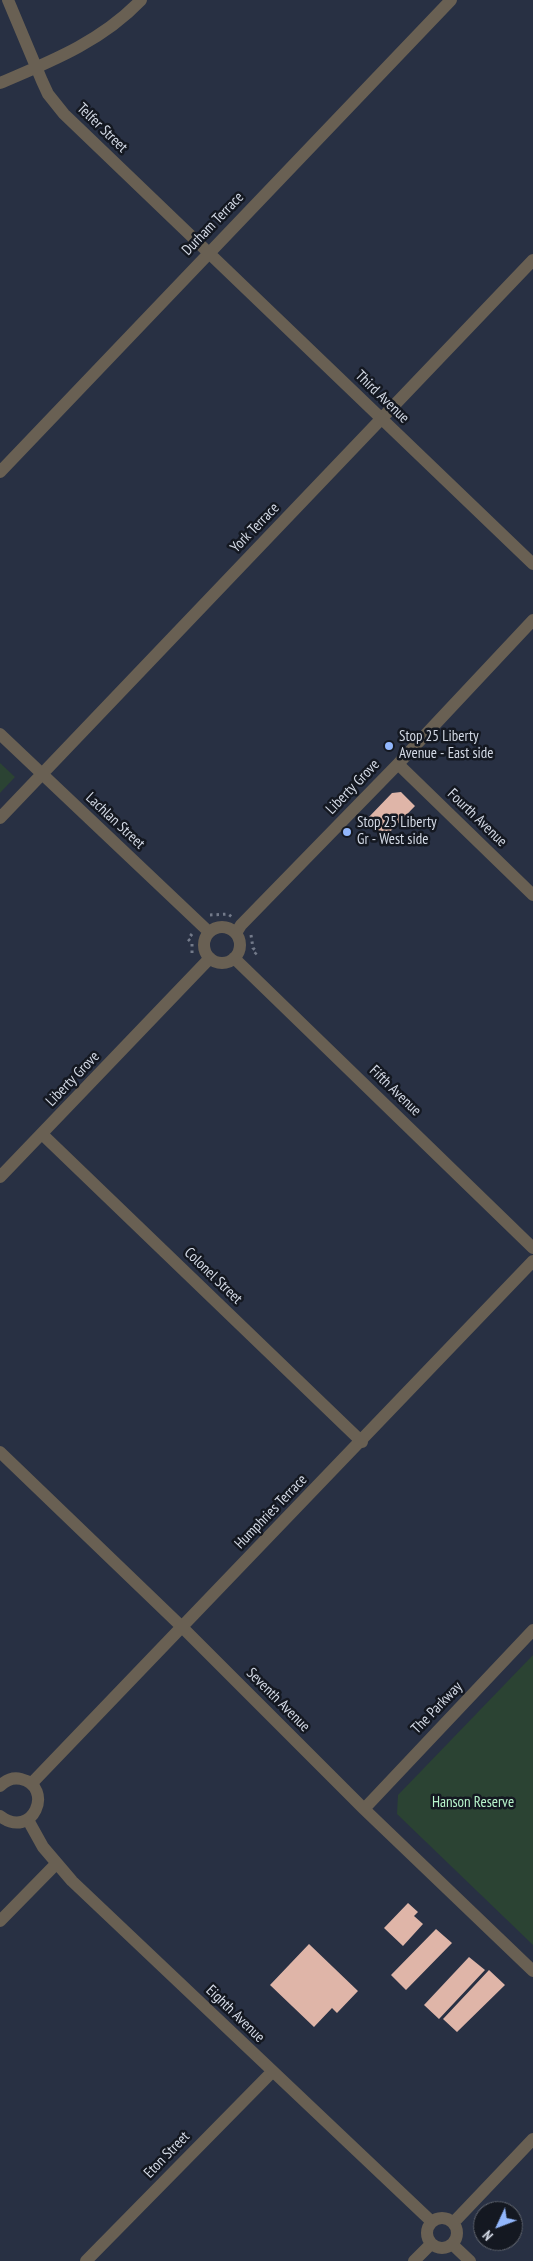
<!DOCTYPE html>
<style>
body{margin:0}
#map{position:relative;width:533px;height:2261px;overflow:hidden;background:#283043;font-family:"PT Sans Narrow",sans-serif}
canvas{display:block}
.north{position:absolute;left:473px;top:2201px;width:50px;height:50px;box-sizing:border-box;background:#141821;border:1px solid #60656f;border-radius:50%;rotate:227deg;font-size:14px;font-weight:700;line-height:20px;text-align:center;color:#d3d9e5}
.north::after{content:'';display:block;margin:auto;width:18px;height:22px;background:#92b7fd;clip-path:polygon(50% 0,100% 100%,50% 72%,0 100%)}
</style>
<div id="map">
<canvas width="533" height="2261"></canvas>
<div class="north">N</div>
</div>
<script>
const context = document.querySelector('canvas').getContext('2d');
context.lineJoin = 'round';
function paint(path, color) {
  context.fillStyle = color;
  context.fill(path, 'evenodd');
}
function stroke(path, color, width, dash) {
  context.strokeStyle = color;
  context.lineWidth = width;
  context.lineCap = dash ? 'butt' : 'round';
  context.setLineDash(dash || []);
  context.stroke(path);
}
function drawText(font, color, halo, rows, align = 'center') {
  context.font = font + ' "PT Sans Narrow",sans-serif';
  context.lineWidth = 5;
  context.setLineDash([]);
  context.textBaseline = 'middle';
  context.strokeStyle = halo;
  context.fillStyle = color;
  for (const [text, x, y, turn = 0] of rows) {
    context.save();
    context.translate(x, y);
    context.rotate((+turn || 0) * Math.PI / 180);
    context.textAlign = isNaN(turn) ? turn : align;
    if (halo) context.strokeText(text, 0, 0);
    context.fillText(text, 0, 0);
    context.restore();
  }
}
paint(new Path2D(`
 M 0,763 L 15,777 L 0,793 Z
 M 533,1655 L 533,1945 L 397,1814 L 398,1795 Z`), '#2b4333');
paint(new Path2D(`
 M 401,792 L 415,806 L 385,837 L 367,819 L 392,793 Z
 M 408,1903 L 418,1912 L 414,1916 L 423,1924 L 403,1946 L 384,1928 Z
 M 436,1929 L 452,1943 L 406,1990 L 391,1975 Z
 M 309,1944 L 358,1991 L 337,2013 L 332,2008 L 314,2027 L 270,1985 Z
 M 469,1957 L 485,1970 L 439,2019 L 424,2005 Z
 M 489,1970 L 505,1985 L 457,2032 L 443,2019 Z`), '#dfb5a8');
stroke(new Path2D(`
 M 210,915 L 228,914 L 232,917
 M 251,935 L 253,948 L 257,952 L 252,957
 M 192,953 L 192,943 L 188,939 L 192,934`), '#737a8a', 3, [2.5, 4]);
stroke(new Path2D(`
 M 8,0 L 42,81 L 48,94 L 64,114 L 533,564
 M 0,83 C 52,61 102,41 141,0
 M 0,472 L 451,0
 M 0,734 L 209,932
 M 398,764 L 533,895
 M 0,818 L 533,260
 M204 945a18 18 0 1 1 36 0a18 18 0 1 1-36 0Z
 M 236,933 L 241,925 L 398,764 L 533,620
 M 234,958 L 533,1248
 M 42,1134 L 362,1442
 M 0,1177 L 210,958
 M 0,1452 L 182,1627 L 364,1809 L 533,1971
 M 31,1784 L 533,1261
 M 0,1786 C 6,1780 13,1777 21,1779 C 55,1787 33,1841 0,1816
 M 364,1809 L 533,1630
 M 28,1820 L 43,1847 L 72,1881 L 432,2222
 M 0,1921 L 56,1864
 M427 2233a15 15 0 1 1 30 0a15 15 0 1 1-30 0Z
 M 454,2222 L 533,2139
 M 453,2245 L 470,2261
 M 86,2261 L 272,2072
 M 414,2261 L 431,2244`), '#696053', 12);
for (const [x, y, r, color] of [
 [389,746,5,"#92b7fd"],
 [347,832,5,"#92b7fd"]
]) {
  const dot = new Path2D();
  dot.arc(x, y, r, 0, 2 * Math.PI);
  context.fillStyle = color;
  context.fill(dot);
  stroke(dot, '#141821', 2);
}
drawText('15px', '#d3d9e5', '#141821', [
 ["Telfer Street",102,128,44],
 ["Durham Terrace",213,224,-46],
 ["Third Avenue",382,397,44],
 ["York Terrace",255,528,-46],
 ["Liberty Grove",353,787,-46],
 ["Fourth Avenue",477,818,44],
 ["Lachlan Street",115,821,43],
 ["Liberty Grove",73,1079,-46],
 ["Fifth Avenue",395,1091,44],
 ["Colonel Street",213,1276,44],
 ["Humphries Terrace",271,1512,-46],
 ["Seventh Avenue",278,1700,45],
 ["The Parkway",437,1708,-46],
 ["Eighth Avenue",235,2014,44],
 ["Eton Street",167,2155,-46]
]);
drawText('15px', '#d3d9e5', '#141821', [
 ["Stop 25 Liberty",399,737],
 ["Avenue - East side",399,754],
 ["Stop 25 Liberty",357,823],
 ["Gr - West side",357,840]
], 'left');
drawText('15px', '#b8f5cc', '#141821', [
 ["Hanson Reserve",473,1803]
]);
</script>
